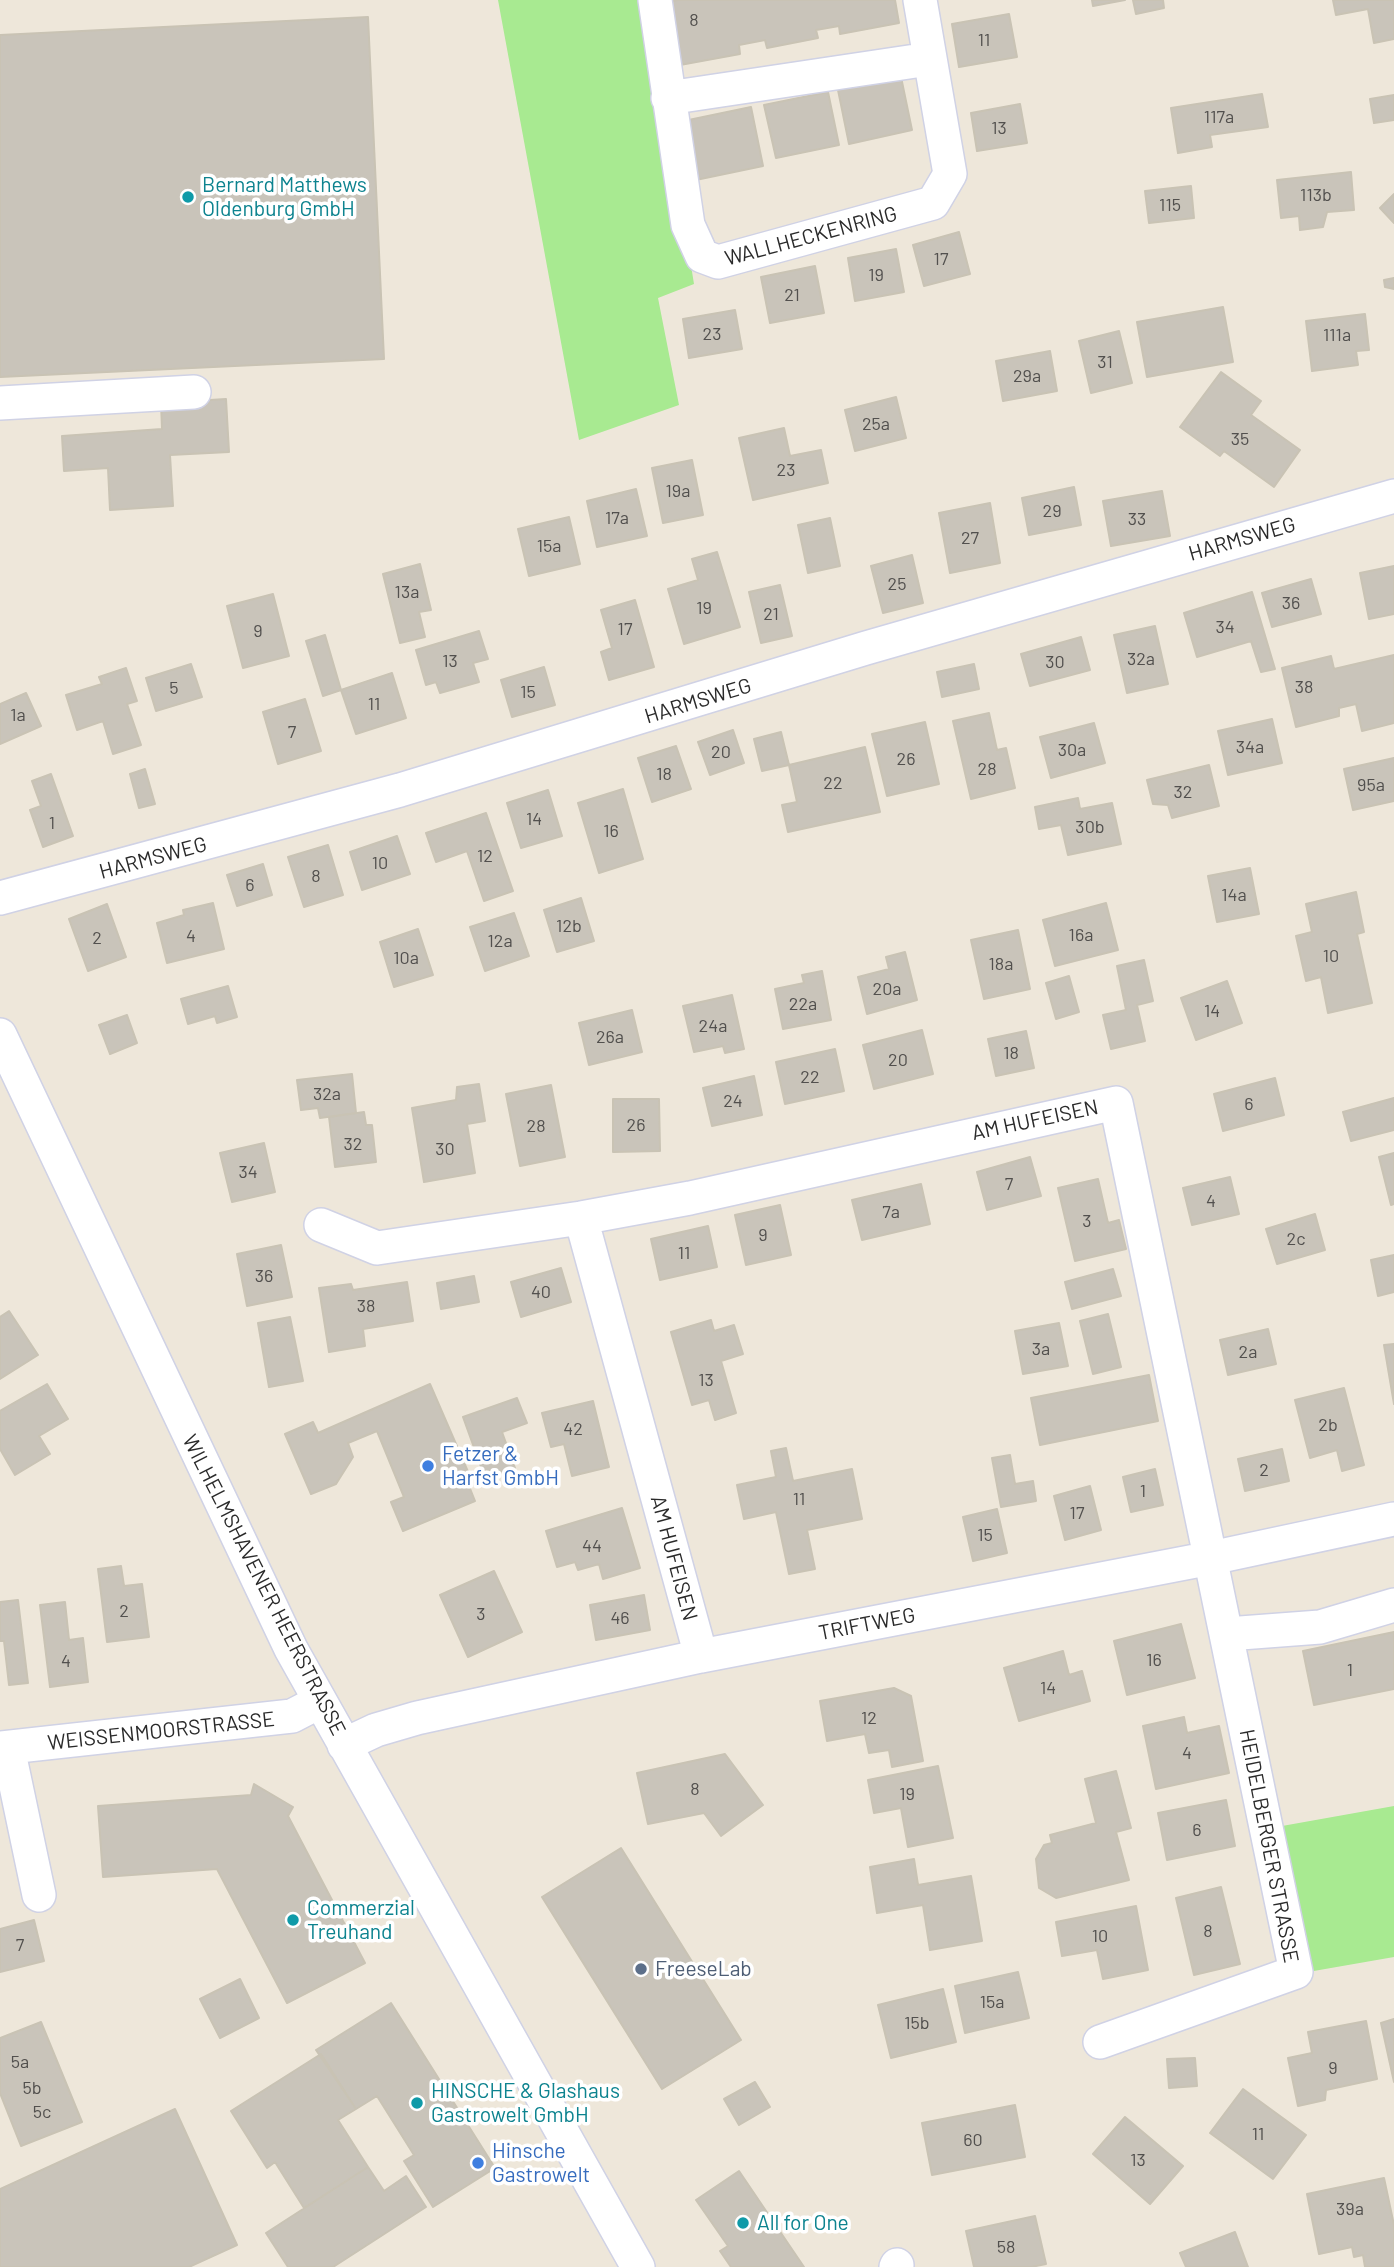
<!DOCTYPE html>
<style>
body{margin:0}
canvas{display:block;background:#eee7da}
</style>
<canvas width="1394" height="2267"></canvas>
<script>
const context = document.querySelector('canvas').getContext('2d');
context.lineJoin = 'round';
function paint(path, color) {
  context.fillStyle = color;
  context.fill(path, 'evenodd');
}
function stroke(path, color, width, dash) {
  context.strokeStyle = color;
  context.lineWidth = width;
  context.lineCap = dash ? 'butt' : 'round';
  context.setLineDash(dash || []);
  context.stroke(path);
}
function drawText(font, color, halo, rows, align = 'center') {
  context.font = font + ' Barlow,sans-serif';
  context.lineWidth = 7;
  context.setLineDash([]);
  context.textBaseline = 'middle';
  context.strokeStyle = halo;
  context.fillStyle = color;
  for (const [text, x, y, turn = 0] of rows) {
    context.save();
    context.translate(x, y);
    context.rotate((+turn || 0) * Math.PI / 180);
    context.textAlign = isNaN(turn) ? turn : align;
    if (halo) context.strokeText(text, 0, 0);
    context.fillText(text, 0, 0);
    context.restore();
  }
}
paint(new Path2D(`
 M 498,0 L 648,0 L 694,284 L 658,298 L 679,405 L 579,440 Z
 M 1394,1806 L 1394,1957 L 1308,1972 L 1282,1826 Z`), '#a8ea91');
const building = new Path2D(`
 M 678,0 L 895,0 L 899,23 L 840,34 L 839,26 L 816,30 L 818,38 L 767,48 L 765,40 L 739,45 L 740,54 L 680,65 L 668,2 Z
 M 1092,0 L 1125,0 L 1093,6 Z
 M 1133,0 L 1163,0 L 1164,8 L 1136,14 Z
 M 1333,0 L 1394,0 L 1394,39 L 1374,43 L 1368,9 L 1336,15 Z
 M 1009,14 L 1017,57 L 959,67 L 952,24 Z
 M 368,17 L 384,359 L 0,377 L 0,35 Z
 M 901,77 L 912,130 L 849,144 L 838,90 Z
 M 828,92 L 839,145 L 776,158 L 764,105 Z
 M 1262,94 L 1268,127 L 1210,135 L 1212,147 L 1178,153 L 1171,108 Z
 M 1394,95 L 1394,120 L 1374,123 L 1370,99 Z
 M 1020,104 L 1027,143 L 977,151 L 971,113 Z
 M 751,107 L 763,166 L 691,181 L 679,122 Z
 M 1351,172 L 1354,210 L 1327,212 L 1323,227 L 1300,230 L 1299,216 L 1281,218 L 1277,180 Z
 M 1191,186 L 1194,218 L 1149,223 L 1145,191 Z
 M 1394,194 L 1394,223 L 1380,208 Z
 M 959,232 L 970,274 L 924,286 L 913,245 Z
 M 896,249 L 904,292 L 855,301 L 848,258 Z
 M 815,266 L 824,313 L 770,323 L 761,277 Z
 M 1394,278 L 1394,289 L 1385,287 L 1384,280 Z
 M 1223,307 L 1233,362 L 1147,377 L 1137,322 Z
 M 735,310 L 742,349 L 689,358 L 683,319 Z
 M 1365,314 L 1369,350 L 1356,351 L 1358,365 L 1312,371 L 1306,321 Z
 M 1119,331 L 1132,383 L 1091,393 L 1079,341 Z
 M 1050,351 L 1057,391 L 1003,401 L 996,361 Z
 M 1221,372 L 1261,401 L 1251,415 L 1300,450 L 1274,487 L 1224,451 L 1220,456 L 1180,427 Z
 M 896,397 L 906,438 L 855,451 L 845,410 Z
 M 226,399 L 229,452 L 170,455 L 173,506 L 110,510 L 108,468 L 64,471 L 62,436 L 162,429 L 161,403 Z
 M 784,428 L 790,456 L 821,450 L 828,483 L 753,500 L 739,438 Z
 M 692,460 L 703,515 L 663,523 L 652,468 Z
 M 1074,487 L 1081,525 L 1029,535 L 1022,498 Z
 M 636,489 L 647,536 L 597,547 L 587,501 Z
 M 1162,491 L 1170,536 L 1111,546 L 1103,501 Z
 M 990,503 L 1000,563 L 950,573 L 939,513 Z
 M 569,517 L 580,564 L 529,576 L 518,529 Z
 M 830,518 L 840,566 L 808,573 L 798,525 Z
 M 717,552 L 740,627 L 684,644 L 668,589 L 698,580 L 692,559 Z
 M 912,555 L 923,603 L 883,613 L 871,566 Z
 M 420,564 L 431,610 L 419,612 L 425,637 L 400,643 L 383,574 Z
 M 1394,566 L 1394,614 L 1369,619 L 1360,573 Z
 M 1311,579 L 1321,614 L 1272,627 L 1262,593 Z
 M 780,585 L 792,636 L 761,643 L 749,592 Z
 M 1252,592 L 1275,669 L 1261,672 L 1251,641 L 1197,657 L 1184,613 Z
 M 273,594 L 289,656 L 243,668 L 227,606 Z
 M 635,600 L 654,667 L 609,680 L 601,652 L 612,648 L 601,610 Z
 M 1155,626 L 1168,684 L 1127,693 L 1114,635 Z
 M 479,631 L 488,659 L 473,663 L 479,682 L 440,693 L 436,682 L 426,685 L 416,650 Z
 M 325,635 L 341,690 L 323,696 L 306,641 Z
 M 1081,637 L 1090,670 L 1030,686 L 1021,654 Z
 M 1394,655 L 1394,723 L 1362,731 L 1356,704 L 1339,708 L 1339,716 L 1296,727 L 1282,668 L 1331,656 L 1334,669 Z
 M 191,664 L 202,697 L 156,711 L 146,678 Z
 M 974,664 L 979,689 L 942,697 L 937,672 Z
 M 544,667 L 555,705 L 512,717 L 501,680 Z
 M 126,668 L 137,701 L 127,704 L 141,745 L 113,754 L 103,721 L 77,730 L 66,695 L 102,684 L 99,677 Z
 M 392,673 L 406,718 L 356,734 L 341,690 Z
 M 26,693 L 41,726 L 0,744 L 0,704 Z
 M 305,699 L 321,751 L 278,764 L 263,712 Z
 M 989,713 L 997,750 L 1006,748 L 1015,788 L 971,799 L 953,721 Z
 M 1272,719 L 1282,763 L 1228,775 L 1218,731 Z
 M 925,722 L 939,784 L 887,796 L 872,734 Z
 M 1094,723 L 1105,763 L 1051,778 L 1040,737 Z
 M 733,730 L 744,763 L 710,775 L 698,742 Z
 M 781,732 L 789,765 L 762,771 L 754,739 Z
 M 676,746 L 691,789 L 652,802 L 638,758 Z
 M 865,747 L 880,812 L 788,832 L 782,805 L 797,802 L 789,765 Z
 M 1394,758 L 1394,801 L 1353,810 L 1344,769 Z
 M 1209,765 L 1219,806 L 1172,818 L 1168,805 L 1153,804 L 1147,780 Z
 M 145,769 L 155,804 L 139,808 L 130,774 Z
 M 51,774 L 73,836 L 43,847 L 30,810 L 41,806 L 32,781 Z
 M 623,789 L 643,859 L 599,873 L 578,803 Z
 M 548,790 L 562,836 L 521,848 L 507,803 Z
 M 1078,798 L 1080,809 L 1112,803 L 1121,844 L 1068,855 L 1061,825 L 1039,829 L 1035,807 Z
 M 486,813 L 513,891 L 484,901 L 467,851 L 436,862 L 426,833 Z
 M 397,836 L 410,874 L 362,890 L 350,852 Z
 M 328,845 L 343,895 L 304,907 L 288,857 Z
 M 263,864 L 272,895 L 237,906 L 227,875 Z
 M 1250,868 L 1259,914 L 1217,922 L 1208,876 Z
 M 1356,892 L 1364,932 L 1357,934 L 1372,1003 L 1328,1013 L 1321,977 L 1306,981 L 1296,936 L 1312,932 L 1306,904 Z
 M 581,898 L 594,941 L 557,952 L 544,910 Z
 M 213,903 L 224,949 L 167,963 L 157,923 L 184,915 L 183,910 Z
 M 1106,903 L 1118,950 L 1055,966 L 1043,920 Z
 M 107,904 L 126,957 L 88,971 L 69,919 Z
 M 514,913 L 529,956 L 485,971 L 470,927 Z
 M 418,929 L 433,975 L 394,987 L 380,942 Z
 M 1018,930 L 1030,989 L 984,999 L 971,940 Z
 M 905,952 L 917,1000 L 867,1014 L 858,977 L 889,969 L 886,957 Z
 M 1144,960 L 1153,1001 L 1137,1005 L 1145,1041 L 1111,1049 L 1103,1015 L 1126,1010 L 1117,966 Z
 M 822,971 L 831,1020 L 783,1029 L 775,989 L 804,983 L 802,975 Z
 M 1069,976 L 1079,1012 L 1056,1019 L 1046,983 Z
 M 1227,981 L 1242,1023 L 1196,1040 L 1181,998 Z
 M 228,986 L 237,1017 L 217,1023 L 215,1016 L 188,1024 L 181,999 Z
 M 732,995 L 744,1049 L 725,1053 L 723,1046 L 694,1052 L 683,1006 Z
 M 632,1010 L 642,1052 L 589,1065 L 579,1023 Z
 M 127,1015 L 137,1043 L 110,1054 L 99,1025 Z
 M 922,1030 L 933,1074 L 874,1089 L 863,1045 Z
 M 1026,1031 L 1034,1068 L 996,1076 L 988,1039 Z
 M 835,1049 L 844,1091 L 785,1104 L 776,1062 Z
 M 352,1074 L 356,1113 L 320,1118 L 318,1108 L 301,1110 L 297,1080 Z
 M 754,1076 L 762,1115 L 712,1126 L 703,1088 Z
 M 1275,1078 L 1284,1115 L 1223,1131 L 1214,1094 Z
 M 479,1084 L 485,1121 L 467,1124 L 475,1173 L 424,1182 L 412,1108 L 456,1100 L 457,1087 Z
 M 551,1085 L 565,1157 L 520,1166 L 506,1094 Z
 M 1394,1098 L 1394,1130 L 1351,1141 L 1343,1112 Z
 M 613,1099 L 659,1099 L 660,1151 L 613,1152 Z
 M 364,1112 L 366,1125 L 372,1125 L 376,1162 L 335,1167 L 329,1117 Z
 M 264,1143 L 275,1192 L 232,1202 L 220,1153 Z
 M 1394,1153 L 1394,1204 L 1391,1205 L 1379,1157 Z
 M 1030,1157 L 1041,1196 L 987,1210 L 977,1172 Z
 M 1230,1177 L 1239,1214 L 1192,1225 L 1183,1188 Z
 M 1098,1179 L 1108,1223 L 1119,1220 L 1126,1249 L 1075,1261 L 1058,1188 Z
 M 921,1184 L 930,1224 L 862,1240 L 852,1200 Z
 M 780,1205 L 791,1255 L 746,1265 L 735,1215 Z
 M 1315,1214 L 1325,1250 L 1277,1264 L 1266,1229 Z
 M 708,1226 L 717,1267 L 660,1280 L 651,1239 Z
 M 281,1245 L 292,1297 L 247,1306 L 237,1254 Z
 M 1394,1255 L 1394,1292 L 1378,1296 L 1371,1260 Z
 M 561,1268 L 571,1302 L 521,1317 L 511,1282 Z
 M 1113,1269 L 1121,1296 L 1072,1309 L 1065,1282 Z
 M 474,1276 L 479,1302 L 441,1309 L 437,1283 Z
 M 407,1282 L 413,1321 L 363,1329 L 365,1346 L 329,1352 L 319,1288 L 351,1284 L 353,1290 Z
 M 9,1311 L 38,1355 L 0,1379 L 0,1317 Z
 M 1108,1314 L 1121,1367 L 1093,1374 L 1080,1321 Z
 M 290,1317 L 303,1381 L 269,1387 L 258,1323 Z
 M 711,1320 L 714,1331 L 734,1325 L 743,1354 L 721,1361 L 736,1413 L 715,1420 L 709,1400 L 692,1405 L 671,1332 Z
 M 1059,1323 L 1068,1366 L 1023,1374 L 1015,1331 Z
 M 1268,1329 L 1276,1364 L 1228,1375 L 1220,1340 Z
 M 1394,1344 L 1394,1404 L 1384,1345 Z
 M 1149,1375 L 1158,1421 L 1040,1445 L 1031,1398 Z
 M 47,1384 L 68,1419 L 39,1436 L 50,1454 L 15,1475 L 0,1449 L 0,1411 Z
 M 430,1384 L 469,1474 L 465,1476 L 475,1501 L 403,1531 L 391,1502 L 404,1497 L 377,1431 L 348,1443 L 353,1457 L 336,1484 L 311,1494 L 285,1434 L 313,1422 L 318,1433 Z
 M 1344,1388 L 1364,1465 L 1342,1471 L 1337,1450 L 1310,1458 L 1295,1400 Z
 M 517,1398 L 527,1423 L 502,1432 L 515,1468 L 485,1478 L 463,1417 Z
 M 593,1401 L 609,1467 L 572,1476 L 564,1444 L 551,1447 L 542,1413 Z
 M 786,1448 L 793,1481 L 852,1469 L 862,1519 L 807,1530 L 815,1569 L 789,1574 L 776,1512 L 744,1519 L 737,1485 L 776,1477 L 771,1451 Z
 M 1282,1449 L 1289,1481 L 1245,1491 L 1238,1459 Z
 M 1010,1455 L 1015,1484 L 1033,1481 L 1036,1501 L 1001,1507 L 992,1458 Z
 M 1155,1469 L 1163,1505 L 1131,1512 L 1123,1477 Z
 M 1090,1486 L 1101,1530 L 1065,1540 L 1054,1496 Z
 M 622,1508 L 640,1568 L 603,1579 L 599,1564 L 578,1570 L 575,1562 L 557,1567 L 546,1531 Z
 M 997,1509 L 1007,1553 L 973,1561 L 963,1517 Z
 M 121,1566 L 124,1586 L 142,1584 L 149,1637 L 107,1642 L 98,1569 Z
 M 494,1571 L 522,1632 L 468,1657 L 440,1595 Z
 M 644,1595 L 650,1630 L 596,1640 L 590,1605 Z
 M 18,1600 L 28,1683 L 9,1685 L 4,1641 L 0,1641 L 0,1602 Z
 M 65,1602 L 69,1640 L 83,1638 L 88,1682 L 50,1687 L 40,1605 Z
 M 1181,1624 L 1195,1678 L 1127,1695 L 1114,1641 Z
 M 1394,1632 L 1394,1689 L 1314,1705 L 1303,1651 Z
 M 1063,1651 L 1069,1675 L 1082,1671 L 1090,1701 L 1019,1721 L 1004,1668 Z
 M 894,1688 L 911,1696 L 923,1761 L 892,1767 L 889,1750 L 869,1753 L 865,1734 L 827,1741 L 820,1701 Z
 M 1184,1717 L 1187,1733 L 1219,1726 L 1229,1773 L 1156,1789 L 1143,1726 Z
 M 725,1754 L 763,1805 L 721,1836 L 704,1813 L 648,1824 L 637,1773 Z
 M 938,1766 L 953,1838 L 908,1847 L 901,1808 L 874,1813 L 868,1780 Z
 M 1116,1771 L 1131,1828 L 1116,1832 L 1129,1880 L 1056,1898 L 1039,1888 L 1036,1859 L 1044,1845 L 1052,1843 L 1050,1835 L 1096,1823 L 1085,1779 Z
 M 254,1784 L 293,1807 L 288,1816 L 365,1963 L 287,2003 L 217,1869 L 103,1877 L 98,1806 L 251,1795 Z
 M 1226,1800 L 1235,1846 L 1167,1860 L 1158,1813 Z
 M 621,1848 L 741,2040 L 662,2089 L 542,1897 Z
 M 914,1859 L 918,1885 L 971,1876 L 982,1941 L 930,1950 L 923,1905 L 877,1913 L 870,1867 Z
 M 1221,1887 L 1240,1964 L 1194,1975 L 1176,1898 Z
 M 1136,1906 L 1148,1970 L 1103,1979 L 1097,1950 L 1062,1956 L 1056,1922 Z
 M 34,1920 L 44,1961 L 0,1972 L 0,1929 Z
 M 1018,1972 L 1029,2018 L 965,2033 L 955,1986 Z
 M 240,1979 L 259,2018 L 220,2038 L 200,1999 Z
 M 943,1989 L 956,2042 L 891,2058 L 878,2005 Z
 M 391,2003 L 495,2168 L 433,2207 L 404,2161 L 414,2155 L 377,2096 L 356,2109 L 316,2050 Z
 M 1394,2019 L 1394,2082 L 1381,2023 Z
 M 1366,2021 L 1377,2079 L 1326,2090 L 1325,2100 L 1298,2106 L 1288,2058 L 1312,2053 L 1308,2032 Z
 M 41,2022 L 82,2122 L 21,2146 L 0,2093 L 0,2038 Z
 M 321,2054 L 356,2109 L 338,2120 L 368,2167 L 304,2208 L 275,2162 L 267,2168 L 231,2111 Z
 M 1195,2058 L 1197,2086 L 1169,2088 L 1167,2059 Z
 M 755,2082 L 770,2107 L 739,2125 L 724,2099 Z
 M 1243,2089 L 1306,2135 L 1273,2179 L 1210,2133 Z
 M 1015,2105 L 1025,2157 L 932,2175 L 922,2123 Z
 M 175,2109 L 237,2245 L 189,2267 L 0,2267 L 0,2189 Z
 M 1125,2117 L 1183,2166 L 1150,2204 L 1093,2154 Z
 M 368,2167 L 384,2191 L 406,2176 L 426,2207 L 333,2267 L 288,2267 L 266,2233 Z
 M 739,2171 L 804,2267 L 731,2267 L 720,2251 L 728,2246 L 696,2200 Z
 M 1384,2178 L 1394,2225 L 1394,2267 L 1365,2267 L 1363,2255 L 1354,2257 L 1352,2247 L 1319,2254 L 1307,2194 Z
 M 1035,2216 L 1046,2264 L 1031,2267 L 974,2267 L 966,2231 Z
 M 1235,2232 L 1248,2267 L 1186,2267 L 1180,2253 Z`);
paint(building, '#c9c4ba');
stroke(building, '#c9c3b4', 2);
const minor = new Path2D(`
 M 655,0 L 688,225 L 702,256 L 718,262 L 933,203 L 950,174 L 920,0
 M 668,98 L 929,59
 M 0,403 L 194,392
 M 0,898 L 400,790 L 866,648 L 1394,496
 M 0,1035 L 291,1649 L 638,2267
 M 581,1218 L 701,1656
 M 321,1225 L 377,1248 L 581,1218 L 690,1198 L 1116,1103 L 1296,1972 L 1100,2042
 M 1227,1634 L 1320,1627 L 1394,1605
 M 344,1745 L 376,1730 L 417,1718 L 701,1656 L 1211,1558 L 1394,1519
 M 0,1748 L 292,1716 L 319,1702
 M 8,1748 L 39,1895
 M 896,2267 L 897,2265`);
stroke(minor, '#d0d2e5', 36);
stroke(minor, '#fff', 33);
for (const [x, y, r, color] of [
 [188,197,7,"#0f9aa8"],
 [428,1466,7,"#3f7fe0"],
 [293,1920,7,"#0f9aa8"],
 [641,1969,7,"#5c6f8a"],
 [417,2103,7,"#0f9aa8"],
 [478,2163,7,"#3f7fe0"],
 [743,2223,7,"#0f9aa8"]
]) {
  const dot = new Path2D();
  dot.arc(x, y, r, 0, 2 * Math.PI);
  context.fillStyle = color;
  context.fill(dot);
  stroke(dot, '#fff', 2.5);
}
drawText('18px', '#52504e', null, [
 ["8",694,20],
 ["11",984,40],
 ["117a",1219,117],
 ["13",999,128],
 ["113b",1316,195],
 ["115",1170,205],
 ["17",941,259],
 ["19",876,275],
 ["21",792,295],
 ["23",712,334],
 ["111a",1337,335],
 ["31",1105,362],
 ["29a",1027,376],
 ["25a",876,424],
 ["35",1240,439],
 ["23",786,470],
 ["19a",678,491],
 ["29",1052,511],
 ["17a",617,518],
 ["33",1137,519],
 ["27",970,538],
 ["15a",549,546],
 ["25",897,584],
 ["13a",407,592],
 ["36",1291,603],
 ["19",704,608],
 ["21",771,614],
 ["34",1225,627],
 ["17",625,629],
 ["9",258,631],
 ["32a",1141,659],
 ["13",450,661],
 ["30",1055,662],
 ["38",1304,687],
 ["5",174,688],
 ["15",528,692],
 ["11",374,704],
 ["1a",18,715],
 ["7",292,732],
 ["34a",1250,747],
 ["30a",1072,750],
 ["20",721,752],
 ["26",906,759],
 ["28",987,769],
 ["18",664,774],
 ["22",833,783],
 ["95a",1371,785],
 ["32",1183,792],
 ["14",534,819],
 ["1",52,823],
 ["30b",1090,827],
 ["16",611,831],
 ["12",485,856],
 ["10",380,863],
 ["8",316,876],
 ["6",250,885],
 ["14a",1234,895],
 ["12b",569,926],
 ["16a",1081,935],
 ["4",191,936],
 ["2",97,938],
 ["12a",500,941],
 ["10",1331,956],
 ["10a",406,958],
 ["18a",1001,964],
 ["20a",887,989],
 ["22a",803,1004],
 ["14",1212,1011],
 ["24a",713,1026],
 ["26a",610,1037],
 ["18",1011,1053],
 ["20",898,1060],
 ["22",810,1077],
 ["32a",327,1094],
 ["24",733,1101],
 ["6",1249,1104],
 ["26",636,1125],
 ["28",536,1126],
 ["32",353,1144],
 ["30",445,1149],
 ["34",248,1172],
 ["7",1009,1184],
 ["4",1211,1201],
 ["7a",891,1212],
 ["3",1087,1221],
 ["9",763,1235],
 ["2c",1296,1239],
 ["11",684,1253],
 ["36",264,1276],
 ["40",541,1292],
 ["38",366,1306],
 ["3a",1041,1349],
 ["2a",1248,1352],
 ["13",706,1380],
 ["2b",1328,1425],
 ["42",573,1429],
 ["2",1264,1470],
 ["1",1143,1491],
 ["11",799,1499],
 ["17",1077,1513],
 ["15",985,1535],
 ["44",592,1546],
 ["2",124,1611],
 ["3",481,1614],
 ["46",620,1618],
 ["16",1154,1660],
 ["4",66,1661],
 ["1",1350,1670],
 ["14",1048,1688],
 ["12",869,1718],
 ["4",1187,1753],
 ["8",695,1789],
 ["19",907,1794],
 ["6",1197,1830],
 ["8",1208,1931],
 ["10",1100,1936],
 ["7",20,1945],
 ["15a",992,2002],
 ["15b",917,2023],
 ["5a",20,2062],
 ["9",1333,2068],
 ["5b",32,2088],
 ["5c",42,2112],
 ["11",1258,2134],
 ["60",973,2140],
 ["13",1138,2160],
 ["39a",1350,2209],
 ["58",1006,2247]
]);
drawText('21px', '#0d838f', '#fff', [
 ["Bernard Matthews",202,185],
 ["Oldenburg GmbH",202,209],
 ["Commerzial",307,1908],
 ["Treuhand",307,1932],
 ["HINSCHE & Glashaus",431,2091],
 ["Gastrowelt GmbH",431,2115],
 ["All for One",757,2223]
], 'left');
drawText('21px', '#2a2a2a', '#fff', [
 ["WALLHECKENRING",811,236,-15],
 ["HARMSWEG",1242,539,-16],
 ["HARMSWEG",698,701,-17],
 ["HARMSWEG",153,858,-15],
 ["AM HUFEISEN",1035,1120,-12],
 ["AM HUFEISEN",674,1558,75],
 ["WILHELMSHAVENER HEERSTRASSE",264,1585,63],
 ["TRIFTWEG",867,1624,-11],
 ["WEISSENMOORSTRASSE",161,1731,-6],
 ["HEIDELBERGER STRASSE",1269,1846,79]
]);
drawText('21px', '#366cbe', '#fff', [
 ["Fetzer &",442,1454],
 ["Harfst GmbH",442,1478],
 ["Hinsche",492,2151],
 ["Gastrowelt",492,2175]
], 'left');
drawText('21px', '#4e5e75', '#fff', [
 ["FreeseLab",655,1969]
], 'left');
</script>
